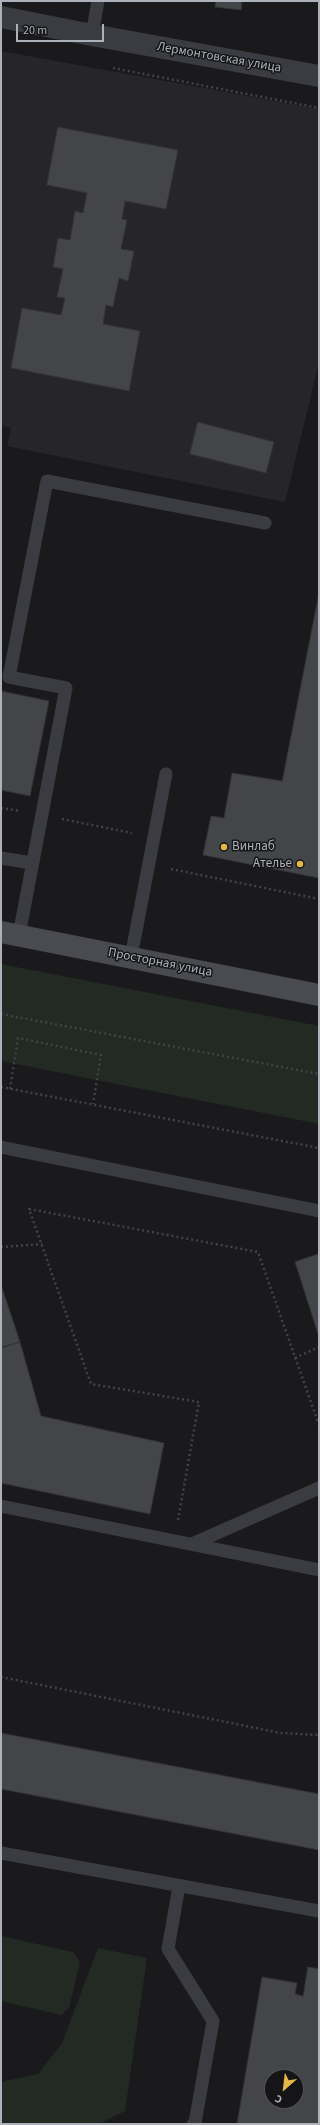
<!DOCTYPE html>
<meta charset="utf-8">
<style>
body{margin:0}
#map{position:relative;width:320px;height:2125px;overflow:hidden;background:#1a1a1c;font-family:"Source Sans 3",sans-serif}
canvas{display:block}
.frame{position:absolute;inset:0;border:2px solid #adb1ba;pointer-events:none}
.north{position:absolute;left:264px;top:2069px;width:40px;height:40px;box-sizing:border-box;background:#151517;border:1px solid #525358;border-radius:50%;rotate:208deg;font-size:11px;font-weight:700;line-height:16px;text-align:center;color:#adb1ba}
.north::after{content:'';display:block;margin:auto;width:14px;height:18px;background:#e6b747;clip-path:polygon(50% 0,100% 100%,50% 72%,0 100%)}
.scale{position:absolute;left:16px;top:24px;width:88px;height:18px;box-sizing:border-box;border:2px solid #adb1ba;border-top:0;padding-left:5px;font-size:12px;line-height:14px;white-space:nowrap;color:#adb1ba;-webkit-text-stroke:3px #151517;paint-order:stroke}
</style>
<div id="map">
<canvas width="320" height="2125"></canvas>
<div class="frame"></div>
<div class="north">С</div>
<div class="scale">20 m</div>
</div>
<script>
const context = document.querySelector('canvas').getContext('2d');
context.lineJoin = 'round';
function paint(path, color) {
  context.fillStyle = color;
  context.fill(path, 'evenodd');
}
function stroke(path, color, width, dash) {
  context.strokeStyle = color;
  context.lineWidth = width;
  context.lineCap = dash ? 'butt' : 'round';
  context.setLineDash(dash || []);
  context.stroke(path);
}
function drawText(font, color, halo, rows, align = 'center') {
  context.font = font + ' "Source Sans 3",sans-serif';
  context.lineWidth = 3;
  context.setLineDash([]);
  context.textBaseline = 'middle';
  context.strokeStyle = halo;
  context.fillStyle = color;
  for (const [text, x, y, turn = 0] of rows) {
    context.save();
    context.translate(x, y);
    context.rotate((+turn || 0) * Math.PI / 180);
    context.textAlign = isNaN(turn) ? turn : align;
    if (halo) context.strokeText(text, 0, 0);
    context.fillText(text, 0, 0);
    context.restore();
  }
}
paint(new Path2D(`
 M 1,51 L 319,109 L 319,363 L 285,502 L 7,446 L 11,428 L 1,425 Z`), '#262629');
paint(new Path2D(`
 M 1,964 L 319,1026 L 319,1124 L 1,1061 Z
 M 1,1936 L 73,1952 L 80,1962 L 69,2008 L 61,2015 L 1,2001 Z
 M 98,1948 L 147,1958 L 125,2111 L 99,2124 L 1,2124 L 1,2082 L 38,2074 L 62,2043 Z`), '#222a23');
const building = new Path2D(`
 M 216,1 L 242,1 L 241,10 L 215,7 Z
 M 58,127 L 178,150 L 166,209 L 125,201 L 122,219 L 127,220 L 121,249 L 134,251 L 128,281 L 119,278 L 113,307 L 106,305 L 103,324 L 140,331 L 129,391 L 11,368 L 22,308 L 61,315 L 65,298 L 57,297 L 63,269 L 53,267 L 58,238 L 70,240 L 75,211 L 83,213 L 87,193 L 47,185 Z
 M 198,422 L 274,442 L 266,473 L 190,454 Z
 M 319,593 L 319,878 L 203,855 L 211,816 L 224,818 L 232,773 L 282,781 Z
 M 1,691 L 49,701 L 30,796 L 1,790 Z
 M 319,1254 L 319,1337 L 295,1262 Z
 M 1,1285 L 20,1342 L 1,1348 Z
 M 20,1342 L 41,1416 L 164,1443 L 150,1514 L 1,1483 L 1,1348 Z
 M 1,1733 L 319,1794 L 319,1850 L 1,1789 Z
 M 308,1967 L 319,1969 L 319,2124 L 237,2124 L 262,1977 L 297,1983 L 295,1994 L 303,1996 ZM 272,2077 L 296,2077 L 296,2101 L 272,2101 Z`);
paint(building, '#444549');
stroke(building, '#343438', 1);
stroke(new Path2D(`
 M 113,68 L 319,108
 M 1,808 L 20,811
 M 62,819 L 132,833
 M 171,869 L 319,899
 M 1,1014 L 319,1074
 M 1,1087 L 319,1148
 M 10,1089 L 18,1038 L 101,1055 L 93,1104
 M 1,1247 L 42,1244
 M 295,1358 L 319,1347
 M 178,1520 L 199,1402 L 91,1384 L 29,1209 L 258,1252 L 319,1425
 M 1,1677 L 281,1733 L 319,1735`), '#414348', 2.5, [2, 3]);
stroke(new Path2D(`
 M 92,35 L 98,1
 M 1,858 L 32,863
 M 19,935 L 66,688 L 9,677 L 47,481 L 265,523
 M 131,957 L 166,774
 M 1,1147 L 319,1211
 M 1,1506 L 319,1570
 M 192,1544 L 319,1488
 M 1,1853 L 319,1911
 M 179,1886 L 168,1949 L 213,2021 L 195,2123 L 193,2124`), '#3b3c41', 13);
stroke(new Path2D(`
 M 1,17 L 92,35 L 319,76`), '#3b3c41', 22);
stroke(new Path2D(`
 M 1,932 L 319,995`), '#494b50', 22);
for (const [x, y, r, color] of [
 [224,847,4,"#e6b747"],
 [300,864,4,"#e6b747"]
]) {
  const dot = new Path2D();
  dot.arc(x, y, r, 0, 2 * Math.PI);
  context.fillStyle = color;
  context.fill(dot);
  stroke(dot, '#151517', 1.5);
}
drawText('13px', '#adb1ba', '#151517', [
 ["Лермонтовская улица",219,58,10],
 ["Просторная улица",160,963,11]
]);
drawText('13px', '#adb1ba', '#151517', [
 ["Винлаб",232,847],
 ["Ателье",292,864,"right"]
], 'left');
</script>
